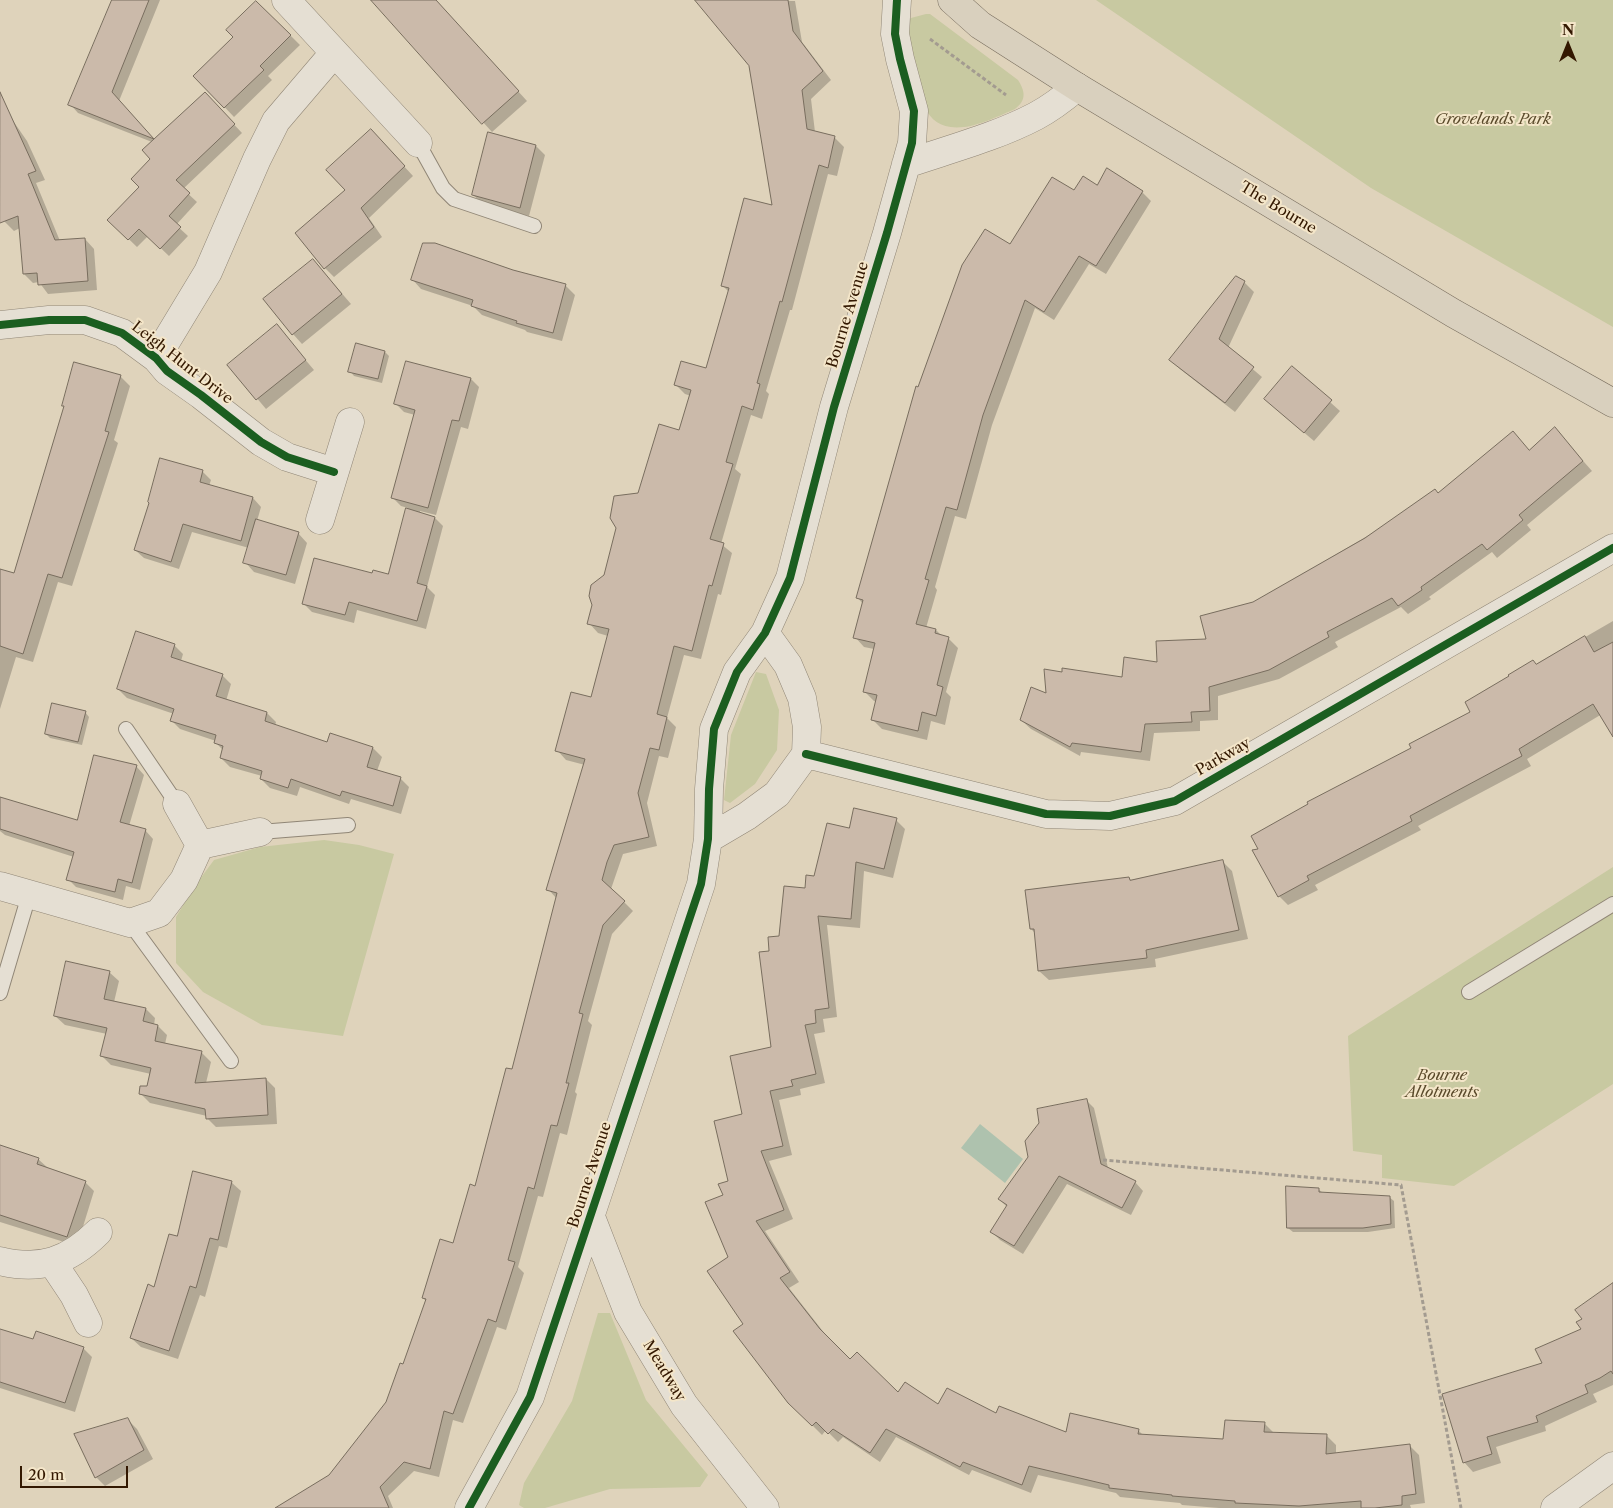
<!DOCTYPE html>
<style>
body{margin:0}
#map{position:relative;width:1613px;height:1508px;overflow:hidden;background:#dfd3bb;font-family:"Libre Caslon Text",serif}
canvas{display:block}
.north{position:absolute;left:1543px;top:20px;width:50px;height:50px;-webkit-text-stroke:4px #f4e6c9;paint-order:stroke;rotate:0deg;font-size:14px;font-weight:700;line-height:20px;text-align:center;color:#331801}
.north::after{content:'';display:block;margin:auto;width:18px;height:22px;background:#331801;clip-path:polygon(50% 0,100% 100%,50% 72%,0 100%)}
.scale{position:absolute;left:20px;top:1466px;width:108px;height:22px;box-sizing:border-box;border:2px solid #331801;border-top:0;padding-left:6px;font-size:15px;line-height:18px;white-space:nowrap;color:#331801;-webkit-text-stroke:4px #f4e6c9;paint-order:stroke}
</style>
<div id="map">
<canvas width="1613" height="1508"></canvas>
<div class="north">N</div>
<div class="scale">20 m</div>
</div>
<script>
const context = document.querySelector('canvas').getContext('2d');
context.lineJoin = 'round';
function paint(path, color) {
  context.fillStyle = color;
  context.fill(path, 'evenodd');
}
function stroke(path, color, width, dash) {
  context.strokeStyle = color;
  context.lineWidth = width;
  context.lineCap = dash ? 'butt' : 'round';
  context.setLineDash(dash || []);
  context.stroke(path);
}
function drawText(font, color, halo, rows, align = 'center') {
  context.font = font + ' "Libre Caslon Text",serif';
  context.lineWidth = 4;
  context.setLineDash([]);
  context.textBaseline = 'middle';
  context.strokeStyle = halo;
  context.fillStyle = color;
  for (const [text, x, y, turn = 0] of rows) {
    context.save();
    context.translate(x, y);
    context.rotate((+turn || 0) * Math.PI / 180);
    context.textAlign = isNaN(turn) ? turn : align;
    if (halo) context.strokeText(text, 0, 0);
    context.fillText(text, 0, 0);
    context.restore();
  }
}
paint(new Path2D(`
 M 1096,0 L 1613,0 L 1613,327 L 1371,188 Z
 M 926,14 L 930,14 L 1018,80 C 1025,91 1027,100 1015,109 C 1001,115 978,126 964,127 C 924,132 920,97 915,68 C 912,53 909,37 907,22 L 911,18 Z
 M 756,672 L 766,674 L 779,710 L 777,750 L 755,784 L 730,803 L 724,800 L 731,735 Z
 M 324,840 L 359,845 L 394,854 L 343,1036 L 262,1025 L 203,992 L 176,963 L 176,917 L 194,887 L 214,860 L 260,847 Z
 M 1613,867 L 1613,1084 L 1454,1186 L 1382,1178 L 1382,1155 L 1353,1151 L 1348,1036 Z
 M 598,1313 L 610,1313 L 646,1400 L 708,1475 L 700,1487 L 610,1489 L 545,1508 L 524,1508 L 519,1505 L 524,1483 L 572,1401 Z`), '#c8c9a1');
paint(new Path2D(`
 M 980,1124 L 1023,1159 L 1005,1183 L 961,1148 Z`), '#aec2ae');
paint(new Path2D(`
 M 113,0 L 160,0 L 119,101 L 155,140 L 213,102 L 242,133 L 183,189 L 197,202 L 176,225 L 188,236 L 169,256 L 148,236 L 137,247 L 109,220 L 141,187 L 152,159 L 152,142 L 78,113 L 70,104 Z
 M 372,0 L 435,0 L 527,101 L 492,132 Z
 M 698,0 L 795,1 L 802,42 L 831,80 L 811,99 L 815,132 L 835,138 L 844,147 L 837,176 L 828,174 L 792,310 L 790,310 L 766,391 L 769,394 L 762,419 L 751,415 L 735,469 L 741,474 L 721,544 L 732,553 L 721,595 L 718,594 L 701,659 L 684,655 L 667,718 L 676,727 L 668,758 L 659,756 L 647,803 L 657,846 L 623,854 L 611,889 L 633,911 L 612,934 L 588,1021 L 592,1025 L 575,1092 L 577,1094 L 567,1135 L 560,1133 L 543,1197 L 538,1196 L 518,1267 L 524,1273 L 506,1330 L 497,1327 L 463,1423 L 453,1420 L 439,1477 L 414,1471 L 388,1496 L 393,1508 L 277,1508 L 329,1476 L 387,1403 L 404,1366 L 426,1301 L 423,1298 L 454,1244 L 476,1187 L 512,1070 L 557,899 L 548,889 L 585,765 L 566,760 L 557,750 L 592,698 L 608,636 L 598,633 L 589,623 L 605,576 L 639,494 L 680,432 L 691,396 L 685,394 L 675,384 L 707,370 L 729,292 L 722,285 L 773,207 L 750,65 Z
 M 290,35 L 300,45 L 268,76 L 272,80 L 234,117 L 195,76 Z
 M 0,102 L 27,141 L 45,180 L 36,183 L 60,241 L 85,239 L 94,249 L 97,290 L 48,294 L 39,282 L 33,283 L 24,274 L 20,228 L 14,231 L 4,221 L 0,211 Z
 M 489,134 L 536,146 L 545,155 L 529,216 L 483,204 L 473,195 Z
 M 380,140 L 413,176 L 369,218 L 382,237 L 334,277 L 325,268 L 347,190 Z
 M 1097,187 L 1142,192 L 1151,201 L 1106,274 L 1089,264 L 1054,320 L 1035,308 L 992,425 L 966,519 L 955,516 L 935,587 L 937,590 L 926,628 L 936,630 L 942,636 L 948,638 L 958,648 L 946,692 L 951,697 L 945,725 L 931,721 L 927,740 L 882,729 L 873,720 L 877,702 L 874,701 L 865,692 L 874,649 L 864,647 L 855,637 L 863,604 L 857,597 L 919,388 L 1011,246 L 1074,192 Z
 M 313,260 L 351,304 L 302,344 L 293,334 Z
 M 513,271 L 565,285 L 575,295 L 562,341 L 527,332 L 525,330 L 482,315 L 473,306 L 421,289 L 412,279 Z
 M 1244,282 L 1254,292 L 1228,348 L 1262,377 L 1235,412 L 1180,369 L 1171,360 Z
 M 277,326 L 314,370 L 266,409 L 229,365 Z
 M 385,352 L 389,356 L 382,383 L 354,376 L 350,371 Z
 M 1292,368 L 1340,411 L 1314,441 L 1275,408 Z
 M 120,376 L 130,386 L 114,440 L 118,443 L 72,586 L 58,582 L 33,662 L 16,657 L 0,709 L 0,570 L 15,575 L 65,407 L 63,406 Z
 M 471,379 L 479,387 L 468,429 L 461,427 L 436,515 L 420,511 L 420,513 L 435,518 L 443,526 L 427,587 L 435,595 L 426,629 L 357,610 L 354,623 L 312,612 L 303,603 L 373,575 L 389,576 L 408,508 L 401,506 L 392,497 L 415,415 L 404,412 L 396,404 Z
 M 1555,429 L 1592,471 L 1527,525 L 1531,530 L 1497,558 L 1492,552 L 1429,597 L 1431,599 L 1408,614 L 1401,607 L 1335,642 L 1338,647 L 1279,679 L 1218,696 L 1218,720 L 1200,721 L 1200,731 L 1154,733 L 1150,761 L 1081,752 L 1080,756 L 1031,729 L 1021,720 L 1047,695 L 1123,678 L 1208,640 L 1253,603 L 1439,494 L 1529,451 Z
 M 202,471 L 211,480 L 209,486 L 253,498 L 261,507 L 257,521 L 298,533 L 307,543 L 295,584 L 254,572 L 245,562 L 249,548 L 192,532 L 179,569 L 144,558 L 135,550 Z
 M 1613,621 L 1613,713 L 1602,714 L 1527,759 L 1531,766 L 1418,826 L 1421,830 L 1315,885 L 1318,890 L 1288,905 L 1279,896 L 1260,850 L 1413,748 L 1472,712 L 1537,665 Z
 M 174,645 L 183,654 L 181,661 L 222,675 L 231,684 L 226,701 L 267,713 L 276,722 L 275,726 L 328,743 L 373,748 L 382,757 L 377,771 L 400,778 L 409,787 L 401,814 L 351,799 L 349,804 L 300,787 L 297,796 L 270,788 L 261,779 L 262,776 L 230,767 L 221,758 L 223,750 L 216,743 L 216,741 L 180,729 L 172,721 L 174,714 L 127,698 L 118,689 Z
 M 85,712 L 89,717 L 82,745 L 50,738 L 46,734 Z
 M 136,766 L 144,775 L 129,826 L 145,830 L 153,839 L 140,890 L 126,886 L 123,900 L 76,887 L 68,879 L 74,857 L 5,835 L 0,831 L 0,813 L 77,821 Z
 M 896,820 L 905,829 L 893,878 L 864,871 L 860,928 L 827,925 L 837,1017 L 823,1019 L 825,1032 L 814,1034 L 825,1083 L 800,1089 L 801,1095 L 779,1100 L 792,1155 L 769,1161 L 793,1219 L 765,1231 L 799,1282 L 789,1288 L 829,1339 L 850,1360 L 899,1394 L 939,1406 L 997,1415 L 1066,1434 L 1138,1430 L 1144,1436 L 1224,1441 L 1264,1423 L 1274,1433 L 1326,1435 L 1336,1445 L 1336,1454 L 1410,1446 L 1419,1455 L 1425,1503 L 1410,1505 L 1411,1508 L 1219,1508 L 1182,1505 L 1180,1503 L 1120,1497 L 1116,1493 L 1038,1475 L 1031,1493 L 972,1470 L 969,1475 L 896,1437 L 880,1462 L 843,1437 L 838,1442 L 826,1430 L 822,1435 L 789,1402 L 744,1324 L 729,1258 L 724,1195 L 729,1181 L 744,1115 L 772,1048 L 770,952 L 781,937 L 806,889 L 850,830 Z
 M 1222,861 L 1232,871 L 1248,939 L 1155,959 L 1156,967 L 1049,980 L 1039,971 L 1035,933 L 1031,929 L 1129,878 L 1132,881 Z
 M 109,972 L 119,981 L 114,1002 L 146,1009 L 155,1018 L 154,1025 L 158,1026 L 167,1035 L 165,1044 L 202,1053 L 211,1062 L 206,1083 L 266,1079 L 275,1088 L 277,1124 L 216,1127 L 207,1118 L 207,1116 L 150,1103 L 140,1093 L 148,1087 L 151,1074 L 111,1065 L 102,1056 L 107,1034 L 65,1025 L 55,1016 Z
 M 1086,1100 L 1094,1108 L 1108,1168 L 1135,1182 L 1143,1191 L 1131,1215 L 1067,1184 L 1023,1254 L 1000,1240 L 992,1232 L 1007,1207 L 999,1199 Z
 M 0,1146 L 38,1159 L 48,1168 L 85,1182 L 94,1191 L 77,1246 L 0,1222 Z
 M 231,1182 L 241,1191 L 227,1248 L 219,1246 L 205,1297 L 200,1295 L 178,1359 L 141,1347 L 131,1338 L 178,1238 Z
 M 1318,1189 L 1323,1193 L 1389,1197 L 1394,1201 L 1395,1228 L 1368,1232 L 1293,1232 L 1288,1228 Z
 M 1613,1285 L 1613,1385 L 1593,1394 L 1597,1402 L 1545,1426 L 1546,1431 L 1496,1447 L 1501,1463 L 1473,1472 L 1464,1462 L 1583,1329 L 1583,1319 Z
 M 0,1330 L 34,1341 L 83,1348 L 92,1357 L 75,1412 L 0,1388 Z
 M 127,1419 L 137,1429 L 153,1459 L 105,1486 L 96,1477 Z`), '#0003');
const building = new Path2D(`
 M 112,0 L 149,0 L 112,92 L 154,139 L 205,92 L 235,124 L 176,180 L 190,193 L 169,216 L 181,227 L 160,249 L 139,229 L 128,240 L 107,220 L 139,187 L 131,179 L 150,159 L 142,150 L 154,139 L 68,105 Z
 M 371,0 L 436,0 L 519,91 L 482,124 Z
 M 695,0 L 788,0 L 793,31 L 823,71 L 802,90 L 807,129 L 835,136 L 828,168 L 819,165 L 782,302 L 780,301 L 757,383 L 760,384 L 753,410 L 742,406 L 726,462 L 733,464 L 710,539 L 724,543 L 712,586 L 709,585 L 692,651 L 674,646 L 657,714 L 667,717 L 659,750 L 650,748 L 638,793 L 649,837 L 614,845 L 607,862 L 602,880 L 625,901 L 603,925 L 579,1013 L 583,1014 L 566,1083 L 569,1083 L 557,1126 L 551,1125 L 534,1189 L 528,1187 L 508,1260 L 515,1262 L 496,1322 L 488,1319 L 453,1414 L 444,1411 L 430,1469 L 404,1462 L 380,1487 L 389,1508 L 275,1508 L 329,1475 L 386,1402 L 400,1363 L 403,1364 L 426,1299 L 422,1298 L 440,1239 L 453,1243 L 470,1184 L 475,1186 L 506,1068 L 512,1069 L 557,893 L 546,890 L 585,759 L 555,751 L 571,692 L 591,697 L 609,629 L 587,624 L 592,605 L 589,596 L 591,585 L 604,575 L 616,528 L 610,518 L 614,496 L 638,493 L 659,424 L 679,430 L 691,390 L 674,385 L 681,361 L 706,368 L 729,288 L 721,286 L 744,198 L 772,205 L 749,66 Z
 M 256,1 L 291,35 L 260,66 L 264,70 L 224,108 L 193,76 L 233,37 L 226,30 Z
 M 0,92 L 36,171 L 28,174 L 55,240 L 85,238 L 88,281 L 38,285 L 37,273 L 23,274 L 18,216 L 0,223 Z
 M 371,129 L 405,166 L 361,208 L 374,227 L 324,269 L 295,233 L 345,190 L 326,170 Z
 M 488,132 L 536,145 L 520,208 L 472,195 Z
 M 1107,168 L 1143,191 L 1096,266 L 1079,256 L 1044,312 L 1025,300 L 983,415 L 957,510 L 946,507 L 925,579 L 929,580 L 916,624 L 936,629 L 935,633 L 949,637 L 937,685 L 943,687 L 936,716 L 922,712 L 918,731 L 871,720 L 877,695 L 863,692 L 875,643 L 853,638 L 863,600 L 856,598 L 916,386 L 918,387 L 962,265 L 985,229 L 1010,244 L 1052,177 L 1074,190 L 1083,176 L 1097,185 Z
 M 423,243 L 435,243 L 513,270 L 566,284 L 553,333 L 516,323 L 517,321 L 471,306 L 473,300 L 411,280 Z
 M 313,259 L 342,294 L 292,335 L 263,299 Z
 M 1236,276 L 1245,281 L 1219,339 L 1254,367 L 1225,403 L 1169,360 Z
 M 277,324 L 306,360 L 256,400 L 227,365 Z
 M 356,343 L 385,351 L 378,379 L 348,372 Z
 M 406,361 L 471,378 L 459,421 L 452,420 L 428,508 L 391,498 L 415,410 L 394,404 Z
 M 74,362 L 121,375 L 105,431 L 109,432 L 62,578 L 48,574 L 23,654 L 0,646 L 0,569 L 14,573 L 64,406 L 62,406 Z
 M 1292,366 L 1332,400 L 1304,433 L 1264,399 Z
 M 1555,427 L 1583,461 L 1519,515 L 1523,520 L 1487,550 L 1482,544 L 1421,587 L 1422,590 L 1398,606 L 1392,598 L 1327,632 L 1329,637 L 1269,670 L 1209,687 L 1210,711 L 1191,712 L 1192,722 L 1145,724 L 1141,752 L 1072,743 L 1070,747 L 1020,720 L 1031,687 L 1046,693 L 1044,669 L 1062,672 L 1062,668 L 1122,677 L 1124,657 L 1157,662 L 1156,641 L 1206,639 L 1200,616 L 1253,602 L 1365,538 L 1435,489 L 1438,493 L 1513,431 L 1529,450 Z
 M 160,458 L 203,470 L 200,482 L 253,497 L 241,541 L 183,524 L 171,562 L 134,550 L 149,503 L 148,502 Z
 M 406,508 L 435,517 L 417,583 L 427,586 L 417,621 L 349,602 L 345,615 L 302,604 L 314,558 L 372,573 L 373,570 L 388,574 Z
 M 256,519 L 299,532 L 286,575 L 243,563 Z
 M 136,631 L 175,644 L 171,657 L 223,674 L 216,696 L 267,712 L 265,721 L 327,742 L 330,733 L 373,747 L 367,767 L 401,777 L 393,806 L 342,791 L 340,796 L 291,779 L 288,788 L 260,779 L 262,771 L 220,758 L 223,746 L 214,743 L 216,735 L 170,721 L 174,709 L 117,689 Z
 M 1585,636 L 1594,652 L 1613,642 L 1613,737 L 1593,704 L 1519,749 L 1522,756 L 1410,816 L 1412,821 L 1307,876 L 1309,880 L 1278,897 L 1252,850 L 1258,849 L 1251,836 L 1308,804 L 1307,802 L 1411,748 L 1409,744 L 1470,712 L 1465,702 L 1509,676 L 1508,675 L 1533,660 L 1536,664 Z
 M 52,703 L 86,711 L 78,742 L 45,734 Z
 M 94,755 L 137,765 L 120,822 L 146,829 L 132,883 L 118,879 L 115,892 L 66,880 L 74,852 L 0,829 L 0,797 L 77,820 Z
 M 854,808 L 897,818 L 884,869 L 856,862 L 851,919 L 818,916 L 829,1008 L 815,1010 L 816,1023 L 805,1025 L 816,1074 L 791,1080 L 793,1086 L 770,1091 L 783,1146 L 761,1151 L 784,1210 L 756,1221 L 790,1272 L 780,1278 L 820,1329 L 850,1359 L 857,1352 L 898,1392 L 905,1382 L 938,1404 L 947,1388 L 996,1413 L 999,1406 L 1066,1432 L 1070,1413 L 1139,1429 L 1138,1434 L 1223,1439 L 1225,1420 L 1265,1422 L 1264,1432 L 1327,1434 L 1326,1454 L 1410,1444 L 1416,1494 L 1402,1496 L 1402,1505 L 1375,1508 L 1361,1508 L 1361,1501 L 1299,1506 L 1235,1503 L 1235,1501 L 1172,1496 L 1172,1495 L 1109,1488 L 1109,1485 L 1029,1466 L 1022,1485 L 963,1462 L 960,1467 L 886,1429 L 870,1453 L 833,1429 L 828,1434 L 816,1422 L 812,1426 L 788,1403 L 733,1331 L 743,1324 L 707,1271 L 728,1257 L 705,1202 L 723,1195 L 718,1184 L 728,1181 L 714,1121 L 742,1114 L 730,1056 L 771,1047 L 759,952 L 769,951 L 768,937 L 779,936 L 784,886 L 805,888 L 806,875 L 814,876 L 827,823 L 849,828 Z
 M 1223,860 L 1239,930 L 1146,950 L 1147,958 L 1038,971 L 1034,929 L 1030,929 L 1025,890 L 1129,877 L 1130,880 Z
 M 66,961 L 110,971 L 104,999 L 146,1008 L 143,1021 L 158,1025 L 155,1041 L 202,1051 L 195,1083 L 266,1078 L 268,1115 L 206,1119 L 205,1109 L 139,1094 L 140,1086 L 147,1086 L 151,1068 L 100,1056 L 107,1028 L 54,1016 Z
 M 1087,1099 L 1101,1164 L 1136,1181 L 1122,1208 L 1059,1176 L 1014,1246 L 990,1232 L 1007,1205 L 998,1199 L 1028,1157 L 1025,1141 L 1039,1123 L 1037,1109 Z
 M 0,1145 L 39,1158 L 37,1164 L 86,1181 L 67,1237 L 0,1215 Z
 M 193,1171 L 232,1181 L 218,1240 L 210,1238 L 196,1288 L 190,1286 L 169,1351 L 130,1338 L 148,1284 L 154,1287 L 169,1234 L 177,1236 Z
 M 1286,1186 L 1319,1188 L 1319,1192 L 1390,1196 L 1391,1224 L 1363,1228 L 1287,1228 Z
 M 1613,1283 L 1613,1374 L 1611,1371 L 1600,1378 L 1585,1385 L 1588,1393 L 1536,1416 L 1538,1422 L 1487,1437 L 1492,1454 L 1463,1463 L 1442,1394 L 1542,1363 L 1535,1349 L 1581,1329 L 1576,1322 L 1582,1319 L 1575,1310 Z
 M 0,1329 L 33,1339 L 36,1331 L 84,1347 L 65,1403 L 0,1382 Z
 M 128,1418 L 144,1450 L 95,1478 L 74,1434 Z`);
paint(building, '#cbbaaa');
stroke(building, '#786d5e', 1);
const lane = new Path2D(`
 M 418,143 L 443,188 L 454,199 L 534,226
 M 126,729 L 177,804
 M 260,832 L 348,825
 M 130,923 L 231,1061
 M 1469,992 L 1613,904
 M 0,993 L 29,895`);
const street = new Path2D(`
 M 286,0 L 418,143
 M 906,164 C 950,149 996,137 1036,116 C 1051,108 1064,98 1077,87
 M 0,325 L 49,320 L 85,320 L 122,333 L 156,358 L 167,371 L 201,395 L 261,442 L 287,457 L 334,472
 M 156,358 L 208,272 L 257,159 L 276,121 L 334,53
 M 320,520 L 350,422
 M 806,754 L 1046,814 L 1110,816 L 1175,801 L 1613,548
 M 708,839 L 747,816 L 777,794 L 806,754 L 807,727 L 802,698 L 788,665 L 765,633
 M 200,845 L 260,832
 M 0,886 L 130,923 L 159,913 L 184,880 L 200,845 L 177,804
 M 591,1217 L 628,1312 L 684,1405 L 765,1508
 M 0,1261 C 40,1271 69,1261 98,1232
 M 52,1262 L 74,1295 L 88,1323
 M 469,1508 L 530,1397 L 701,884 L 708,839 L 709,789 L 714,729 L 737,672 L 765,633 L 790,578 L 834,407 L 887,233 L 912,143 L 914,111 L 900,59 L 895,34 L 897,0
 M 1555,1508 L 1613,1466`);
const primary = new Path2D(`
 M 952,0 L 980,25 L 1077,87 L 1453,313 L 1613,403`);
stroke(lane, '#908676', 16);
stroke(street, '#908676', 29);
stroke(primary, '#786d5e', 29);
stroke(new Path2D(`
 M 930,39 L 1006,95
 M 1103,1160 L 1401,1185 L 1461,1508`), '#a39b90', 3, [4, 2.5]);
stroke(lane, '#e5dfd3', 14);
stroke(street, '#e5dfd3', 28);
stroke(primary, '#d9d0be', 28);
stroke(new Path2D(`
 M 0,325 L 49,320 L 85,320 L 122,333 L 156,358 L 167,371 L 201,395 L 261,442 L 287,457 L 334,472
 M 806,754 L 1046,814 L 1110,816 L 1175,801 L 1613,548
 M 469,1508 L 530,1397 L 701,884 L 708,839 L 709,789 L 714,729 L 737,672 L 765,633 L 790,578 L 834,407 L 887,233 L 912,143 L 914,111 L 900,59 L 895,34 L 897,0`), '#1b5e20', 8);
drawText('italic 15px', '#5a4a2b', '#f4e6c9', [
 ["Grovelands Park",1493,120],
 ["Bourne",1442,1076],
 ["Allotments",1442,1093]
]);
drawText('15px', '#331801', '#f4e6c9', [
 ["The Bourne",1278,208,31],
 ["Bourne Avenue",848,315,-73],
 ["Leigh Hunt Drive",182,363,38],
 ["Parkway",1223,757,-30],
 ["Bourne Avenue",590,1175,-72],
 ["Meadway",664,1371,59]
]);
</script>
